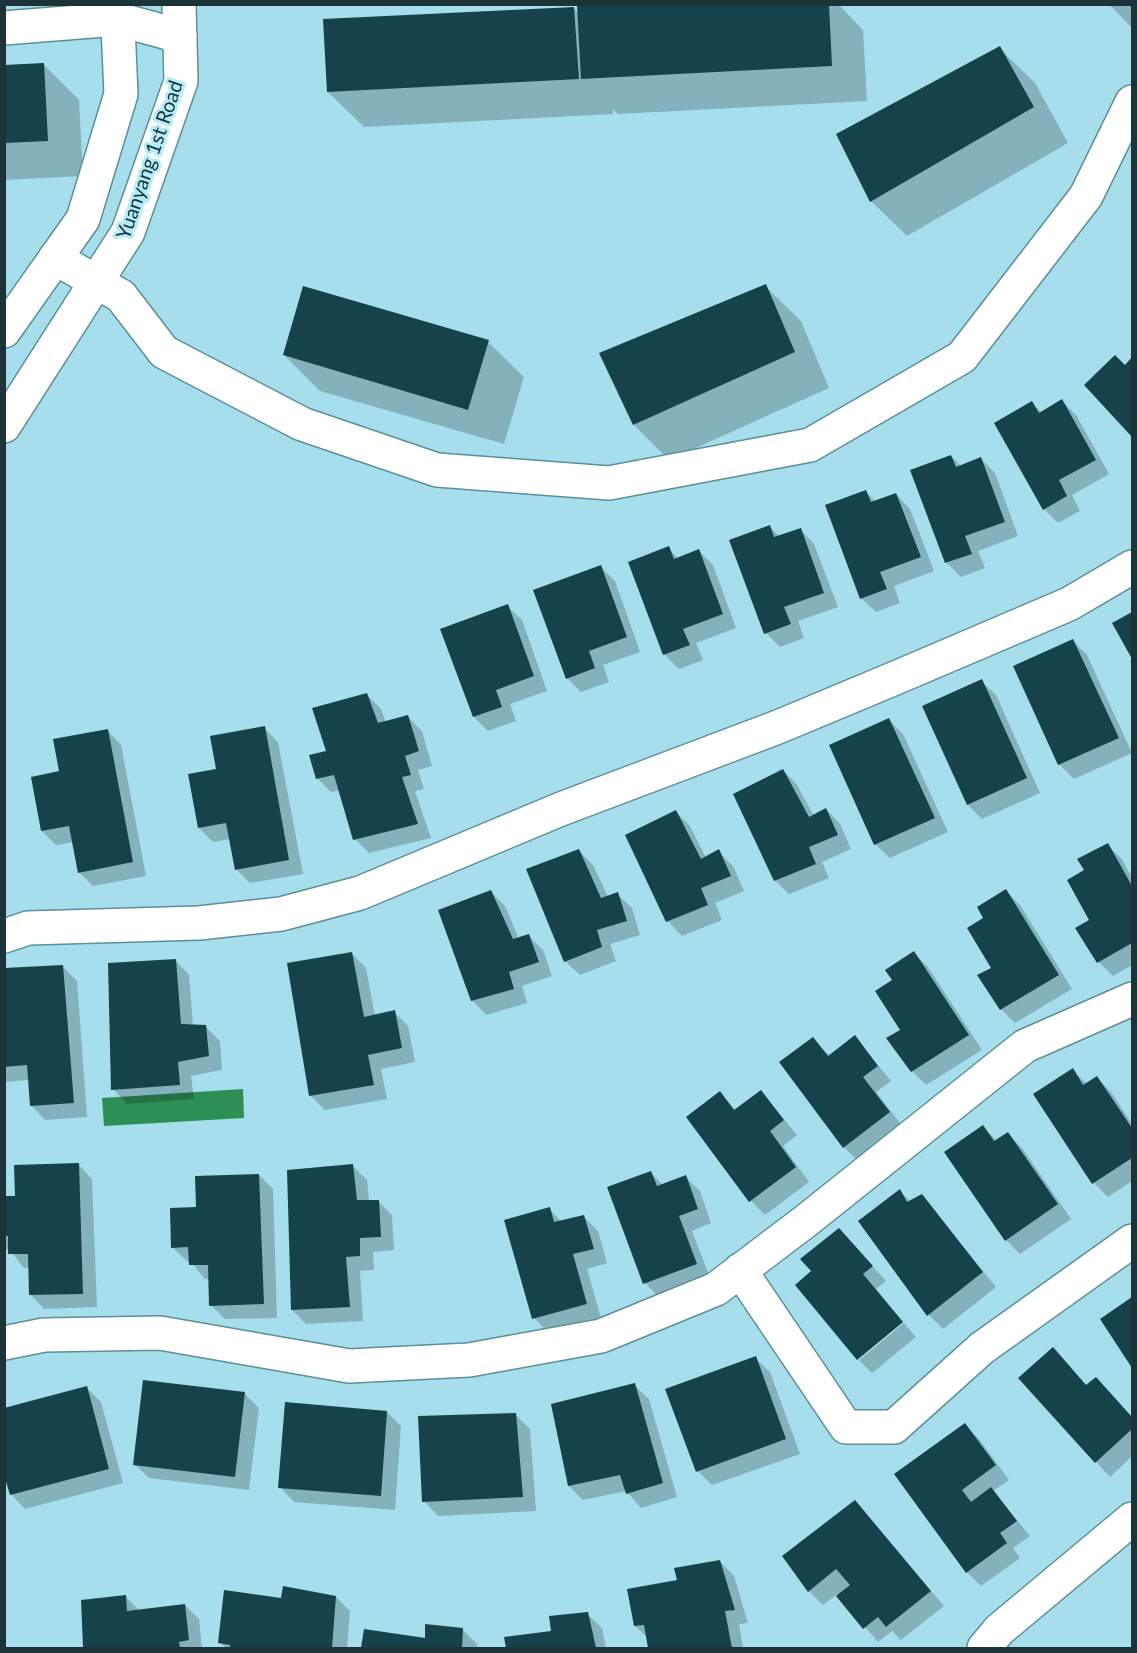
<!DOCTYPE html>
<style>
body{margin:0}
#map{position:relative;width:1137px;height:1653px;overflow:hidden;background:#a6deeb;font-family:Lato,sans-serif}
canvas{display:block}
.frame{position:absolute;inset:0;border:6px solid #1c3338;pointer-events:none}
</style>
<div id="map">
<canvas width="1137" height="1653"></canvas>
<div class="frame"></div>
</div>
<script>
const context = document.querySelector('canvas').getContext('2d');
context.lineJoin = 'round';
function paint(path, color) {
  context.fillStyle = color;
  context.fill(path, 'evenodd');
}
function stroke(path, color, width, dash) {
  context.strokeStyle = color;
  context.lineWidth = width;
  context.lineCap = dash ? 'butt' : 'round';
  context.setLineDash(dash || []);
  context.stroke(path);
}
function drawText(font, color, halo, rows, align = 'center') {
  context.font = font + ' Lato,sans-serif';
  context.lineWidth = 6;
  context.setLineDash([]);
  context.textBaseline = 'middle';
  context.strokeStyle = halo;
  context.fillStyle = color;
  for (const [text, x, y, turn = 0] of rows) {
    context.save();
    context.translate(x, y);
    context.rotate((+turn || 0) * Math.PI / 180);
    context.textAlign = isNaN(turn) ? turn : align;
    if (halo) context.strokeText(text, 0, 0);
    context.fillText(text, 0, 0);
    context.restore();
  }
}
paint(new Path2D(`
 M 243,1089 L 244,1118 L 104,1126 L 102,1098 Z`), '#2e8f56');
paint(new Path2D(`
 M 622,4 L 838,4 L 863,30 L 867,101 L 618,114 L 613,109 L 613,114 L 364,127 L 328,92 L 574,8 L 578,13 L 578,7 Z
 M 1109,4 L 1132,4 L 1132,28 Z
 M 999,48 L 1035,83 L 1068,143 L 907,236 L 871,201 Z
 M 43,64 L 79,100 L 83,176 L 4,180 L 4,66 Z
 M 765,286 L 801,321 L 829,388 L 669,460 L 634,425 Z
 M 488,342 L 524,377 L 504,444 L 320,391 L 284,355 Z
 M 1132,359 L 1132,435 L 1086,385 L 1125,367 Z
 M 1062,401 L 1076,415 L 1109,474 L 1072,495 L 1080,511 L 1058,523 L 1044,509 L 1032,403 L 1042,413 Z
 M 951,456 L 961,466 L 981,459 L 995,473 L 1018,536 L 978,551 L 985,568 L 961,577 L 947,563 L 912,471 Z
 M 866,492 L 876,502 L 896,494 L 910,509 L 934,571 L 894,586 L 900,603 L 876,612 L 861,598 Z
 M 770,527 L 780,537 L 800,529 L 814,544 L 838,607 L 798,621 L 804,638 L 780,647 L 766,633 Z
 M 668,548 L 679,559 L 699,551 L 713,565 L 736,628 L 696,643 L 703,660 L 679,669 L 664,654 Z
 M 601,567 L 615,581 L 640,652 L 603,665 L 609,682 L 581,692 L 567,678 Z
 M 507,606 L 522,620 L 547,691 L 510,704 L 516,721 L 488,731 L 474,717 Z
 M 1132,613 L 1132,656 L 1114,624 Z
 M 1073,641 L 1087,655 L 1132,753 L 1074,779 L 1059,764 L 1015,667 Z
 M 981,681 L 996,695 L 1040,793 L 982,819 L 968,805 Z
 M 367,695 L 381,709 L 386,723 L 407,716 L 422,731 L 432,766 L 418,770 L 424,789 L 415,791 L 431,838 L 369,853 L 355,839 L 341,790 L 331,792 L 317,778 L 328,752 Z
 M 889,720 L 903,734 L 948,832 L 890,858 L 875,844 Z
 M 264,728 L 278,742 L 303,874 L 250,883 L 236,869 L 231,839 L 213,842 L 199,828 L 217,770 Z
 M 107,730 L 121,745 L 146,876 L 93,886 L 79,872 L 74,842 L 56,845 L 42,831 L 61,773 Z
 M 783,770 L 797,785 L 814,816 L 826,809 L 840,824 L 851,849 L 822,862 L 829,878 L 789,894 L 775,880 Z
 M 676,812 L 690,826 L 706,858 L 718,851 L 733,866 L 744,891 L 715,903 L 722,920 L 682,936 L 668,921 Z
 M 1107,845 L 1122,859 L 1132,878 L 1132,965 L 1113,976 L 1099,962 L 1086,871 Z
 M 579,851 L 593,865 L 608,897 L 617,894 L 632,908 L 640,935 L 610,944 L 616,961 L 580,975 L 565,961 Z
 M 1006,891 L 1020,905 L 1072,989 L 1015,1023 L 1001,1009 L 985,918 Z
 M 491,892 L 505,906 L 519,939 L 529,936 L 543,950 L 552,976 L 522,986 L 527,1003 L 486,1015 L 472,1000 Z
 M 914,953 L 928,967 L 982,1050 L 926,1085 L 912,1071 L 894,980 Z
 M 352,954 L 366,968 L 375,1016 L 394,1012 L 408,1026 L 415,1062 L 381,1069 L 387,1099 L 325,1110 L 310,1095 Z
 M 175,960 L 189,975 L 193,1026 L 206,1027 L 220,1041 L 222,1070 L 191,1076 L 194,1099 L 127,1104 L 113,1089 Z
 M 62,966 L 77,981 L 87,1117 L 45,1120 L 31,1105 L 29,1080 L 4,1082 L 4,970 Z
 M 855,1037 L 891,1081 L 876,1092 L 903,1127 L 858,1161 L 844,1147 L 813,1039 L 830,1056 Z
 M 1072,1070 L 1087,1084 L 1097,1078 L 1111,1092 L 1132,1124 L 1132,1181 L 1108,1197 L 1094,1183 L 1035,1095 Z
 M 761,1092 L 797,1135 L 783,1146 L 809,1182 L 765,1215 L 751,1201 L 720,1093 L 736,1111 Z
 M 983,1127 L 997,1141 L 1008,1134 L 1022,1148 L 1071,1219 L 1020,1254 L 1006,1240 Z
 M 78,1164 L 92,1179 L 97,1307 L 44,1309 L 30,1294 L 29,1268 L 24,1268 L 10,1250 L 4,1249 L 4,1198 L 17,1198 Z
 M 353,1166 L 367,1180 L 369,1201 L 378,1201 L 392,1215 L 394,1250 L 373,1252 L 374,1270 L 360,1271 L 363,1321 L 306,1324 L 292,1310 Z
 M 651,1173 L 663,1185 L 685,1177 L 700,1191 L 711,1223 L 692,1231 L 710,1278 L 659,1297 L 645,1283 Z
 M 259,1175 L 273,1189 L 277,1318 L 225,1319 L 211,1305 L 210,1279 L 205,1279 L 190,1261 L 187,1261 L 172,1247 L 197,1209 Z
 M 900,1191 L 911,1202 L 922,1196 L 996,1287 L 943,1329 L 929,1315 Z
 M 549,1209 L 562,1222 L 583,1216 L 598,1231 L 607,1263 L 587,1269 L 601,1318 L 548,1332 L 534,1318 Z
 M 853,1245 L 886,1281 L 876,1289 L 902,1321 L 857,1357 Z
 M 1132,1299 L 1132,1366 L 1102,1319 Z
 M 904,1323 L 916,1337 L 872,1373 L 859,1360 Z
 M 755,1358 L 770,1372 L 800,1454 L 712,1485 L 698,1471 Z
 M 1067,1364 L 1087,1386 L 1110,1393 L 1132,1418 L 1132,1456 L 1110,1477 L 1020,1379 Z
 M 634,1385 L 649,1399 L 677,1497 L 641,1508 L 626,1491 L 583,1500 L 569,1486 Z
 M 87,1388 L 101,1402 L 123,1483 L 25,1509 L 11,1494 Z
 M 245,1394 L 259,1408 L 249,1490 L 149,1478 L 134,1464 Z
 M 387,1412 L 401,1426 L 395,1510 L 294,1502 L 280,1487 Z
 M 516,1415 L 530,1429 L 536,1511 L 438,1516 L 424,1501 Z
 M 965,1425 L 979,1439 L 1009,1480 L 993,1491 L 1030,1536 L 1013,1548 L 1020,1558 L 981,1586 L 967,1572 L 896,1474 Z
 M 855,1502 L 944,1606 L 901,1640 L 892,1631 L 878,1642 L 837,1594 L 823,1605 L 809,1591 Z
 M 720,1562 L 734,1576 L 748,1623 L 739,1624 L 743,1648 L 650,1648 L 648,1638 L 635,1626 L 678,1582 Z
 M 126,1597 L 140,1611 L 185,1605 L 199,1619 L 202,1648 L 87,1648 L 85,1647 Z
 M 336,1597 L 350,1611 L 347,1648 L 226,1648 L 220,1642 L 282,1599 Z
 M 587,1614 L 602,1628 L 606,1648 L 507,1648 L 506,1638 L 553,1632 Z
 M 366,1630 L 426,1640 L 463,1630 L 477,1644 L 477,1648 L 363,1648 Z`), '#0003');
paint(new Path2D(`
 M 829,4 L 832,66 L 581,79 L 577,5 Z
 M 574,7 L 579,79 L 327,92 L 323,19 Z
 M 1000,46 L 1034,107 L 870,202 L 836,134 Z
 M 44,63 L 48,141 L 4,143 L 4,65 Z
 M 766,284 L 795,352 L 633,425 L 599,353 Z
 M 303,286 L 489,340 L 468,410 L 283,355 Z
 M 1115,355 L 1125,365 L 1132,357 L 1132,437 L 1084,385 Z
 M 1062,399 L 1096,460 L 1059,480 L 1067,496 L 1043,510 L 994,423 L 1032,401 L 1039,413 Z
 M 951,455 L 956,467 L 981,457 L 1005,522 L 965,536 L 972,554 L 945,563 L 910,470 Z
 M 866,490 L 871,502 L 896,493 L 921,557 L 880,572 L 887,589 L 860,599 L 825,505 Z
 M 770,525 L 774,537 L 801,528 L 824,593 L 784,607 L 791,624 L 764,634 L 729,540 Z
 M 669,546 L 674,559 L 699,549 L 723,614 L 683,629 L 690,645 L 663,655 L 628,562 Z
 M 601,565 L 627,637 L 589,651 L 595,668 L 566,679 L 533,590 Z
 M 508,604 L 534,676 L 496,690 L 502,707 L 473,717 L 440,629 Z
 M 1132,612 L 1132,659 L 1112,623 Z
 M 1073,639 L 1119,738 L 1058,765 L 1013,666 Z
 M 982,679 L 1027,778 L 967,805 L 922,706 Z
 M 367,693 L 378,723 L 408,715 L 419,751 L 405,756 L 411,775 L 402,777 L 418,824 L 353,840 L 334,775 L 316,779 L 309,755 L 326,751 L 312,708 Z
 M 889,718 L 935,818 L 874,845 L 829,745 Z
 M 265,726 L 289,860 L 235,870 L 226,823 L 198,828 L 188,774 L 216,769 L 210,736 Z
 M 108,729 L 133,862 L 78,873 L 69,826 L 41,831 L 31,777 L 59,771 L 53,739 Z
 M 783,769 L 809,817 L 826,808 L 838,835 L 809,847 L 816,864 L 774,881 L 733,794 Z
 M 676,810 L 701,859 L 719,849 L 731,876 L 701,888 L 708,905 L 666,922 L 625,835 Z
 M 1108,843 L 1132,886 L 1132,943 L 1097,963 L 1075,928 L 1089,920 L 1067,880 L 1084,870 L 1077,859 Z
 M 579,849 L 601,898 L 618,892 L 627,921 L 597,930 L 602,947 L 564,962 L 526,869 Z
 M 1006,889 L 1059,975 L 1000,1010 L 977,975 L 991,968 L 967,928 L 983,918 L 977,907 Z
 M 491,890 L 513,939 L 529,934 L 539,962 L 509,972 L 514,989 L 471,1001 L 438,910 Z
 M 914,951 L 969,1035 L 911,1072 L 886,1038 L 900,1030 L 875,991 L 892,980 L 885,970 Z
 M 352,952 L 364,1017 L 395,1010 L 402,1048 L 368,1055 L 374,1085 L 309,1096 L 287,963 Z
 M 176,959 L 181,1024 L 206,1025 L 209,1056 L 178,1062 L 180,1085 L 111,1090 L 108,963 Z
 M 63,965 L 74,1103 L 30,1106 L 27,1065 L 4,1067 L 4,968 Z
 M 855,1035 L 878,1066 L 863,1077 L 890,1112 L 843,1148 L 779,1062 L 813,1037 L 828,1056 Z
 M 1073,1068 L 1083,1085 L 1097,1076 L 1132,1128 L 1132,1158 L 1092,1184 L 1033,1094 Z
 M 761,1090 L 784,1120 L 770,1131 L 796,1167 L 749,1202 L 686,1117 L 720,1091 L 734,1110 Z
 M 983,1125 L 994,1141 L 1008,1132 L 1058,1204 L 1005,1241 L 944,1152 Z
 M 79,1163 L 83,1294 L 29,1295 L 28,1254 L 8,1254 L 8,1236 L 4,1236 L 4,1196 L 15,1196 L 14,1165 Z
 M 353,1164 L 357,1200 L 379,1200 L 381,1237 L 360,1238 L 360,1256 L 346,1257 L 350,1307 L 291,1310 L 287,1170 Z
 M 651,1171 L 657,1186 L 686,1175 L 698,1209 L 679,1216 L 697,1264 L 643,1284 L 607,1187 Z
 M 259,1174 L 264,1304 L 209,1306 L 208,1265 L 189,1265 L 188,1247 L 171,1248 L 170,1208 L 196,1207 L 195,1176 Z
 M 900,1189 L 907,1202 L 922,1194 L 983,1272 L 927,1316 L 858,1221 Z
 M 550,1207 L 554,1222 L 584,1215 L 594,1249 L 573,1254 L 587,1304 L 532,1319 L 504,1220 Z
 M 839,1228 L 873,1266 L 863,1274 L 903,1322 L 857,1360 L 795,1285 L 811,1271 L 800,1259 Z
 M 1132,1297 L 1132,1368 L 1100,1319 Z
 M 1053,1347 L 1086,1385 L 1096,1377 L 1132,1417 L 1132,1429 L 1095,1463 L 1018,1378 Z
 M 756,1356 L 786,1439 L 696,1472 L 665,1389 Z
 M 143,1380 L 245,1392 L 235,1477 L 133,1465 Z
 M 635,1383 L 663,1483 L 626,1494 L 620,1475 L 568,1486 L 551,1404 Z
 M 87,1386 L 109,1469 L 10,1495 L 4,1475 L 4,1408 Z
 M 285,1402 L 387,1411 L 381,1496 L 278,1488 Z
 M 516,1413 L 523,1497 L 422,1502 L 418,1416 Z
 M 965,1423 L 996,1465 L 962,1490 L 971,1502 L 991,1487 L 1017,1521 L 1000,1533 L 1007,1543 L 966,1573 L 894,1474 Z
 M 855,1500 L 931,1591 L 886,1627 L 878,1617 L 863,1629 L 836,1596 L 850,1585 L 836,1569 L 808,1592 L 782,1556 Z
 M 720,1560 L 735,1610 L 725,1611 L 732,1648 L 648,1648 L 644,1625 L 634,1626 L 627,1589 L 677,1580 L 674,1568 Z
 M 283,1586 L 336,1596 L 332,1648 L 230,1648 L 230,1645 L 218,1643 L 224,1590 L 281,1598 Z
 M 126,1595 L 127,1611 L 185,1604 L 189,1640 L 179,1642 L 180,1648 L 83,1647 L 81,1600 Z
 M 588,1612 L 596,1648 L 506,1648 L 504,1637 L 551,1631 L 549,1616 Z
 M 425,1624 L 463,1628 L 462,1648 L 361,1648 L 364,1629 L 425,1638 Z`), '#16424c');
const minor = new Path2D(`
 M 4,28 L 117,19 L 180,36
 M 121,296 L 164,352 L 302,424 L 437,470 L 609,483 L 810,445 L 962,357 L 1086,196 L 1132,102
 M 4,936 L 28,928 L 199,923 L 281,914 L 360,893 L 561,809 L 778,727 L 893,679 L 1069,604 L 1132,567
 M 740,1270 L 846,1427 L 894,1427 L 982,1348 L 1132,1241
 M 4,1343 L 44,1335 L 160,1333 L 349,1366 L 469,1360 L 601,1336 L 716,1289 L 807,1220 L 1025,1046 L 1132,999
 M 984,1648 L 999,1630 L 1132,1519`);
const tertiary = new Path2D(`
 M 55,258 L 121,296
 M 4,331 L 83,219 L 121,94 L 117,4
 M 4,426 L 128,232 L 181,81 L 179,4`);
stroke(minor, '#5a909c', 36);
stroke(tertiary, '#5a909c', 36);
stroke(minor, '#fff', 33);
stroke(tertiary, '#fff', 33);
drawText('20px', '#1c3338', '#b3ebf8', [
 ["Yuanyang 1st Road",150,160,-71]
]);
</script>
